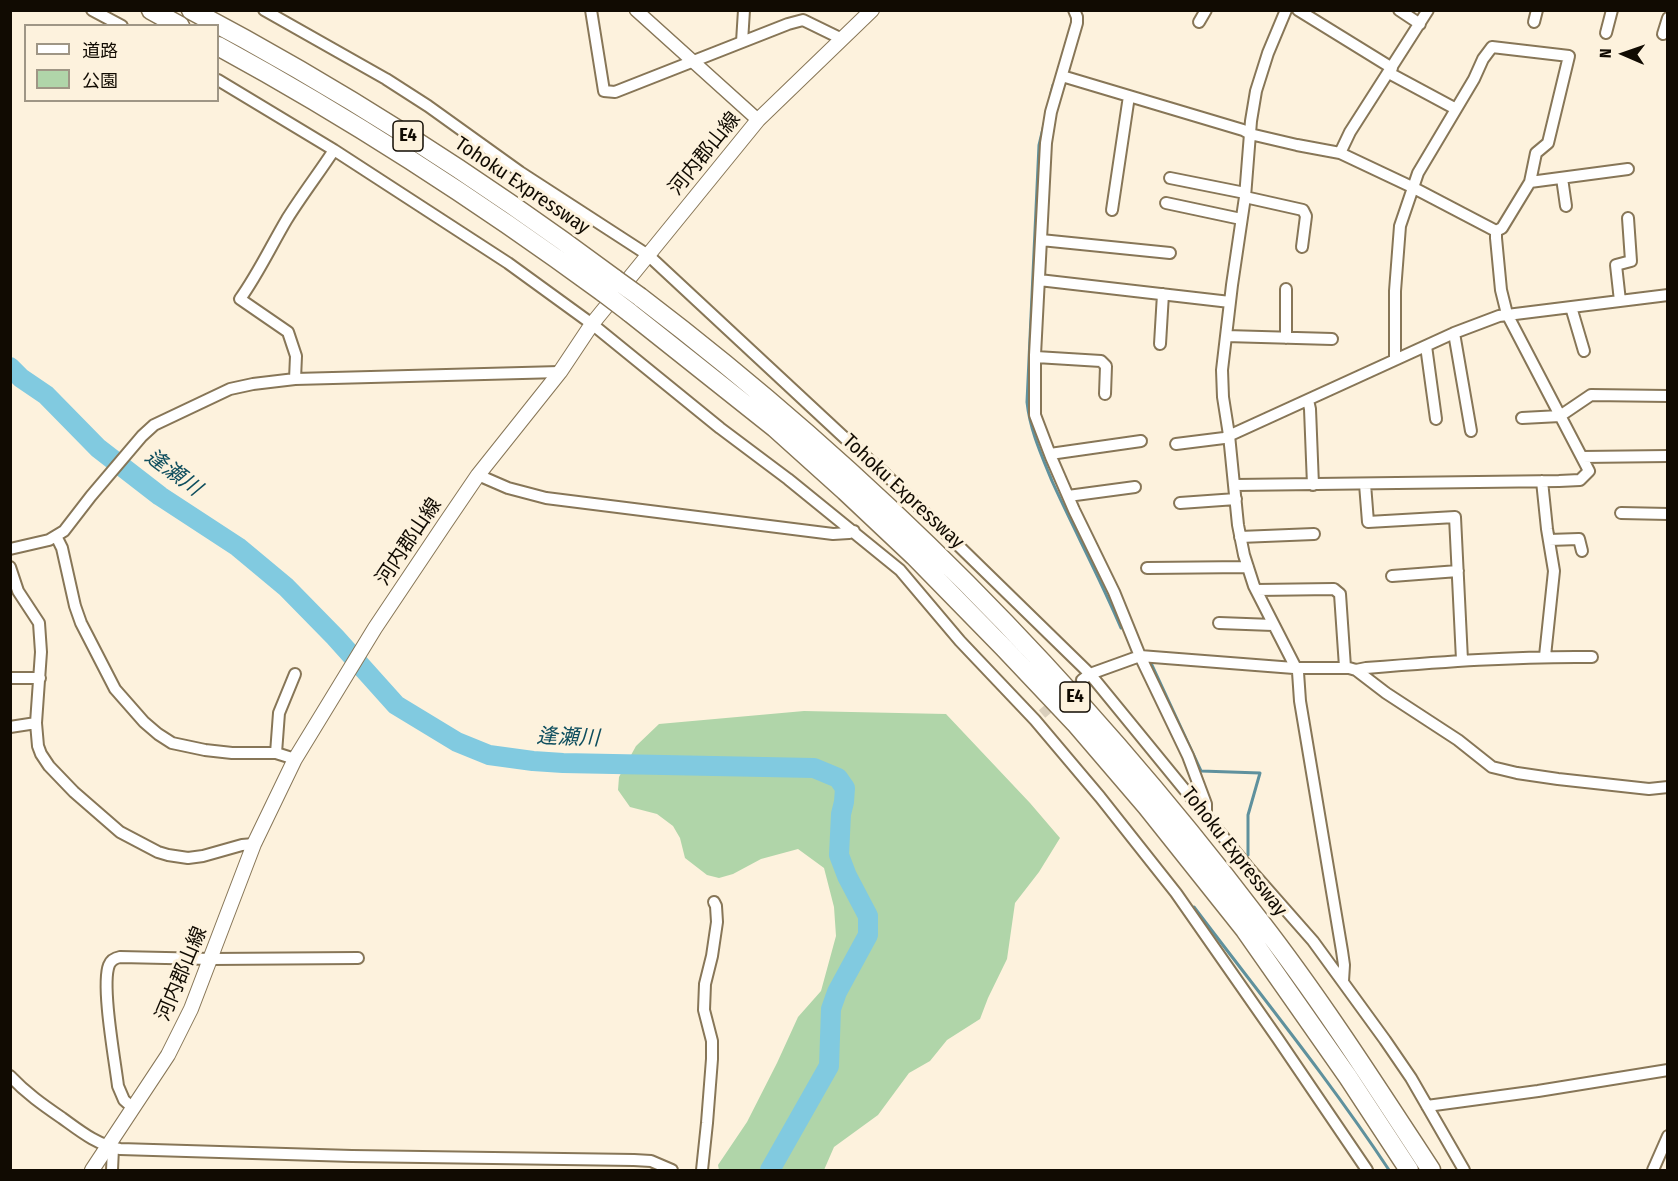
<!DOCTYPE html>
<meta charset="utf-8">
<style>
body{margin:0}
#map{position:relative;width:1678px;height:1181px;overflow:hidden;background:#fdf2dd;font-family:"Fira Sans Condensed","Noto Sans JP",sans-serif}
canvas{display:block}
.frame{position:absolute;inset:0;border:12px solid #110b02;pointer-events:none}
.legend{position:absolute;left:24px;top:24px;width:195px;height:78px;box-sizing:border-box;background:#fdf2dd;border:2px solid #9f9685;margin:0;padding:8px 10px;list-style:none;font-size:18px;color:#110b02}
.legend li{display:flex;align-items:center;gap:12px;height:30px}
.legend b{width:30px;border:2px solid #9f9685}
.north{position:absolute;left:1594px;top:24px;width:60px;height:60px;-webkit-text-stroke:4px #fdf2dd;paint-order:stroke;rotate:272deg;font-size:16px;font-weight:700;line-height:24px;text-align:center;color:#110b02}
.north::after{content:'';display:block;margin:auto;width:21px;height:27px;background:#110b02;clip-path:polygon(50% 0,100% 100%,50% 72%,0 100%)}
</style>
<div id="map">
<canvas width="1678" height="1181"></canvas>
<div class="frame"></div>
<ul class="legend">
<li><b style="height:8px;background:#fff"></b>道路</li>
<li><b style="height:16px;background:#b0d5a9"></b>公園</li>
</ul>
<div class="north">N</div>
</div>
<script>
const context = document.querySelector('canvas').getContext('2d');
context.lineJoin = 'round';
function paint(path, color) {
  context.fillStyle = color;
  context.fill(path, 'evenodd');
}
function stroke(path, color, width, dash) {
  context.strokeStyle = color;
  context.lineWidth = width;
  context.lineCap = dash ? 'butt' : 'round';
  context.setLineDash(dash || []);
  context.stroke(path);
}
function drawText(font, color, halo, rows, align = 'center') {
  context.font = font + ' "Fira Sans Condensed","Noto Sans JP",sans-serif';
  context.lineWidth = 6;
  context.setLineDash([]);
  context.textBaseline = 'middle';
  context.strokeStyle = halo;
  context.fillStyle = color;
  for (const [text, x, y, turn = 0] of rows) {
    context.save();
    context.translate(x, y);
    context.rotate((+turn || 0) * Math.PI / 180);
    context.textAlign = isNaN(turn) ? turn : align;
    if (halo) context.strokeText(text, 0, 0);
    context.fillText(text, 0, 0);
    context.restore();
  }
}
paint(new Path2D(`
 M 804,711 L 946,714 L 1030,803 L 1060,838 L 1039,872 L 1015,903 L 1007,959 L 988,998 L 980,1019 L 947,1040 L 930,1061 L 909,1073 L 878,1115 L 834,1147 L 824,1170 L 719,1170 L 718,1165 L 747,1122 L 777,1063 L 798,1017 L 821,991 L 836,936 L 834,907 L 824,868 L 798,849 L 761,859 L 733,874 L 719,878 L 707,875 L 685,858 L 680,838 L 673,826 L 657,814 L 630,807 L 618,790 L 619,777 L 636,746 L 659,724 Z`), '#b0d5a9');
stroke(new Path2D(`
 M 1051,93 L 1053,85
 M 1045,120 L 1039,145 L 1027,402 C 1030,430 1041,454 1052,481 C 1074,530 1100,578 1121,628
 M 1150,661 L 1201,771 L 1260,773 L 1248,815 L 1248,855
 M 1194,907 C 1258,992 1329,1079 1389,1170`), '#5f919d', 3);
stroke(new Path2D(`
 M 10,367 L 21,378 L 46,395 L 98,448 L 160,496 L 238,547 L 286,587 L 335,637 L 396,705 L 457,742 L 489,755 L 533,761 L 563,763 L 814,768 L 838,778 L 845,788 L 844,802 L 841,814 L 839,855 L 847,876 L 868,916 L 868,935 L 837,992 L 831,1009 L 829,1066 L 770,1170`), '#81cae0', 20);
stroke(new Path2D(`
 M 1042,714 L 1082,680`), '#dacfbc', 10, [10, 5]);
const minor = new Path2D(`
 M 92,10 L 122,26
 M 264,10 L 386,79 L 428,106 L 520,172 L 648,255 L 848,441 L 884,473 L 1090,674 L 1247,866 L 1313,941 L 1385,1040 L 1411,1078 L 1464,1170
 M 591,10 L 604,91 L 615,92 L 788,24 L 803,20 L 842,39
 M 1074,10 L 1077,17 L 1077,23 L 1051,112 L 1046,143 L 1035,355 L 1035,415 L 1051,457 L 1074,510 L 1114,592 L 1140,656 L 1188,756 L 1206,804 L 1206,817
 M 1286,10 L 1268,53 L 1256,91 L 1251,121 L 1245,197 L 1232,285 L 1222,370 L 1223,397 L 1229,435 L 1238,525 L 1244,555 L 1254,586 L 1298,672 L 1300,701 L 1342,951 L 1344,965 L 1343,981
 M 1298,10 L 1392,68
 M 1399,10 L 1420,24
 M 1199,22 L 1206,10
 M 1534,22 L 1537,10
 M 1606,33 L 1612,10
 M 1663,34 L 1668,18
 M 742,42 L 744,10
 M 1389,73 L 1456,109
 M 1062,76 L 1243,130 L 1250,134 L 1297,145 L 1340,153 L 1412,187 L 1496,231
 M 218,80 L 334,150 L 508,263 L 592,324 L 720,428 L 788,479 L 900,570 L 960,641 L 1035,720 L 1100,797 L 1176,893 L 1278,1039 L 1367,1170
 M 1340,153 L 1350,132 L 1428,10
 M 1170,178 L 1245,193
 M 1562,178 L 1566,206
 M 1530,182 L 1628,169
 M 1245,197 L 1303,210 L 1306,216 L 1302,247
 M 1166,203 L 1241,219
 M 1112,210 L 1129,96
 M 1041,240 L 1170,253
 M 1039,280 L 1230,302
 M 1620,301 L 1616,265 L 1631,261 L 1628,218
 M 1571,307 L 1584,351
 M 1454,333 L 1471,431
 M 1226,336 L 1332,339
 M 1286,338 L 1286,289
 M 1160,344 L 1163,294
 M 1426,346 L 1436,419
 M 1036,357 L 1101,361 L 1106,366 L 1105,394
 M 295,379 L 296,356 L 288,332 L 240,299 C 258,274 271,246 287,219 C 302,195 319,173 334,150
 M 1308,400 L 1310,409 L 1313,485
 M 1522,418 L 1560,416 L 1591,395 L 1668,396
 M 1176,444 L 1224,438 L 1454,333 L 1499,316 L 1668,295
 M 1050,454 L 1141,441
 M 1582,457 L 1668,456
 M 478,475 L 508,488 L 546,498 L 833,534 L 849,533 L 854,531
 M 1542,481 L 1547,529 L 1554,571 L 1545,656
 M 1365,484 L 1368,522 L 1455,517 L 1462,660
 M 1235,485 L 1559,481 L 1580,480 L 1589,471 L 1507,314 L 1501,290 L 1496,238 L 1496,231 L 1502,228 L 1530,182 L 1536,153 L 1548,143 L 1569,56 L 1492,47 L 1483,59 L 1474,79 L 1418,173 L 1400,226 L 1395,291 L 1395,359
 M 1068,496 L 1135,487
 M 1180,503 L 1236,499
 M 1621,513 L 1668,514
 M 56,536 L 62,548 L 75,606 L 81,623 L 115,689 L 144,722 L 158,734 L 172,743 L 205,750 L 232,753 L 276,753 L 295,759
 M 1240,537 L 1314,534
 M 1549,540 L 1579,539 L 1582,551
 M 10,549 L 49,540 L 64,531 L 91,496 L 142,436 L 154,425 L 230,389 L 253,384 L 295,379 L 560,372
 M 10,567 L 18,591 L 39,623 L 41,652 L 36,723 L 38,746 L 41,754 L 49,766 L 74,792 L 120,832 L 158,852 L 168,855 L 188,858 L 203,856 L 242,845 L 254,844
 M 1147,568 L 1248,567
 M 1392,576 L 1458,571
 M 1256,590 L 1334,589 L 1340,594 L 1345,667
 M 1219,623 L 1273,625
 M 1356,670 L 1366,668 C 1441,662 1516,656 1592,657
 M 10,678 L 40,678
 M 1082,680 L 1090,674 L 1140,656 L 1294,668 L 1349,668 L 1356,670 L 1386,693 L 1458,740 L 1492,767 L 1517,773 L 1558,779 L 1649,789 L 1668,787
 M 10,727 L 36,723
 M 276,753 L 279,713 L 295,674
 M 10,1076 C 26,1093 43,1105 62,1118 C 80,1131 97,1145 120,1149 L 352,1156 L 634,1160 L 651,1161 L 672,1170
 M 1427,1106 L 1538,1091 L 1668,1070
 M 133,1108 L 124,1100 L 118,1086 C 115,1061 101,985 109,965 C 111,960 115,958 120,957 L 211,959 L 358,958
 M 112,1170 L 113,1148
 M 702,1170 L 707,1123 L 712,1059 L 712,1041 L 704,1010 L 705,984 L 712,956 L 717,922 L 716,906 L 714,902
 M 1653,1170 L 1668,1136`);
const tertiary = new Path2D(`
 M 636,10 L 758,120`);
const secondary = new Path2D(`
 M 92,1170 L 168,1055 L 191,1009 L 254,844 L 295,759 L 375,628 L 444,525 L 478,475 L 560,372 L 592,324 L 758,120 L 872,10`);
const motorway = new Path2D(`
 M 151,10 L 180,26
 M 191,10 C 339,88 481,179 615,279
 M 218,46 C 352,119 480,202 604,293
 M 640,297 C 874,475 1081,686 1259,920 C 1321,1000 1376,1086 1431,1170
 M 629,312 L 775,428 L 845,491 L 914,556 L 1004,648 L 1075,723 L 1147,807 L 1245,930 L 1348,1077 L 1409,1170`);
stroke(minor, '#877657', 14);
stroke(tertiary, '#877657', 15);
stroke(secondary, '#877657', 16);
stroke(motorway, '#877657', 21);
stroke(minor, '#fff', 10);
stroke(tertiary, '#fff', 12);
stroke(secondary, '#fff', 14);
stroke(motorway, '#fff', 18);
const motorwayBridge = new Path2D(`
 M 615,279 L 640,297
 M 604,293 L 629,312`);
stroke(motorwayBridge, '#877657', 21, []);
stroke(motorwayBridge, '#fff', 18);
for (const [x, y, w] of [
 [408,136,30],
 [1075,697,30]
]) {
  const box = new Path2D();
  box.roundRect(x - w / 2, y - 15, w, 30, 4.5);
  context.fillStyle = '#fdf2dd';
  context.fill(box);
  stroke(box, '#110b02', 1.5);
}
drawText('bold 18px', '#110b02', null, [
 ["E4",408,136],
 ["E4",1075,697]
]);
drawText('20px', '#110b02', '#fdf2dd', [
 ["河内郡山線",705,154,-51],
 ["Tohoku Expressway",522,186,34],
 ["Tohoku Expressway",903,492,43],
 ["河内郡山線",409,542,-56],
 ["Tohoku Expressway",1234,852,52],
 ["河内郡山線",182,974,-67]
]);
drawText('italic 21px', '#0f4e5e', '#fdf2dd', [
 ["逢瀬川",173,473,36],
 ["逢瀬川",568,738,2]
]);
</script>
